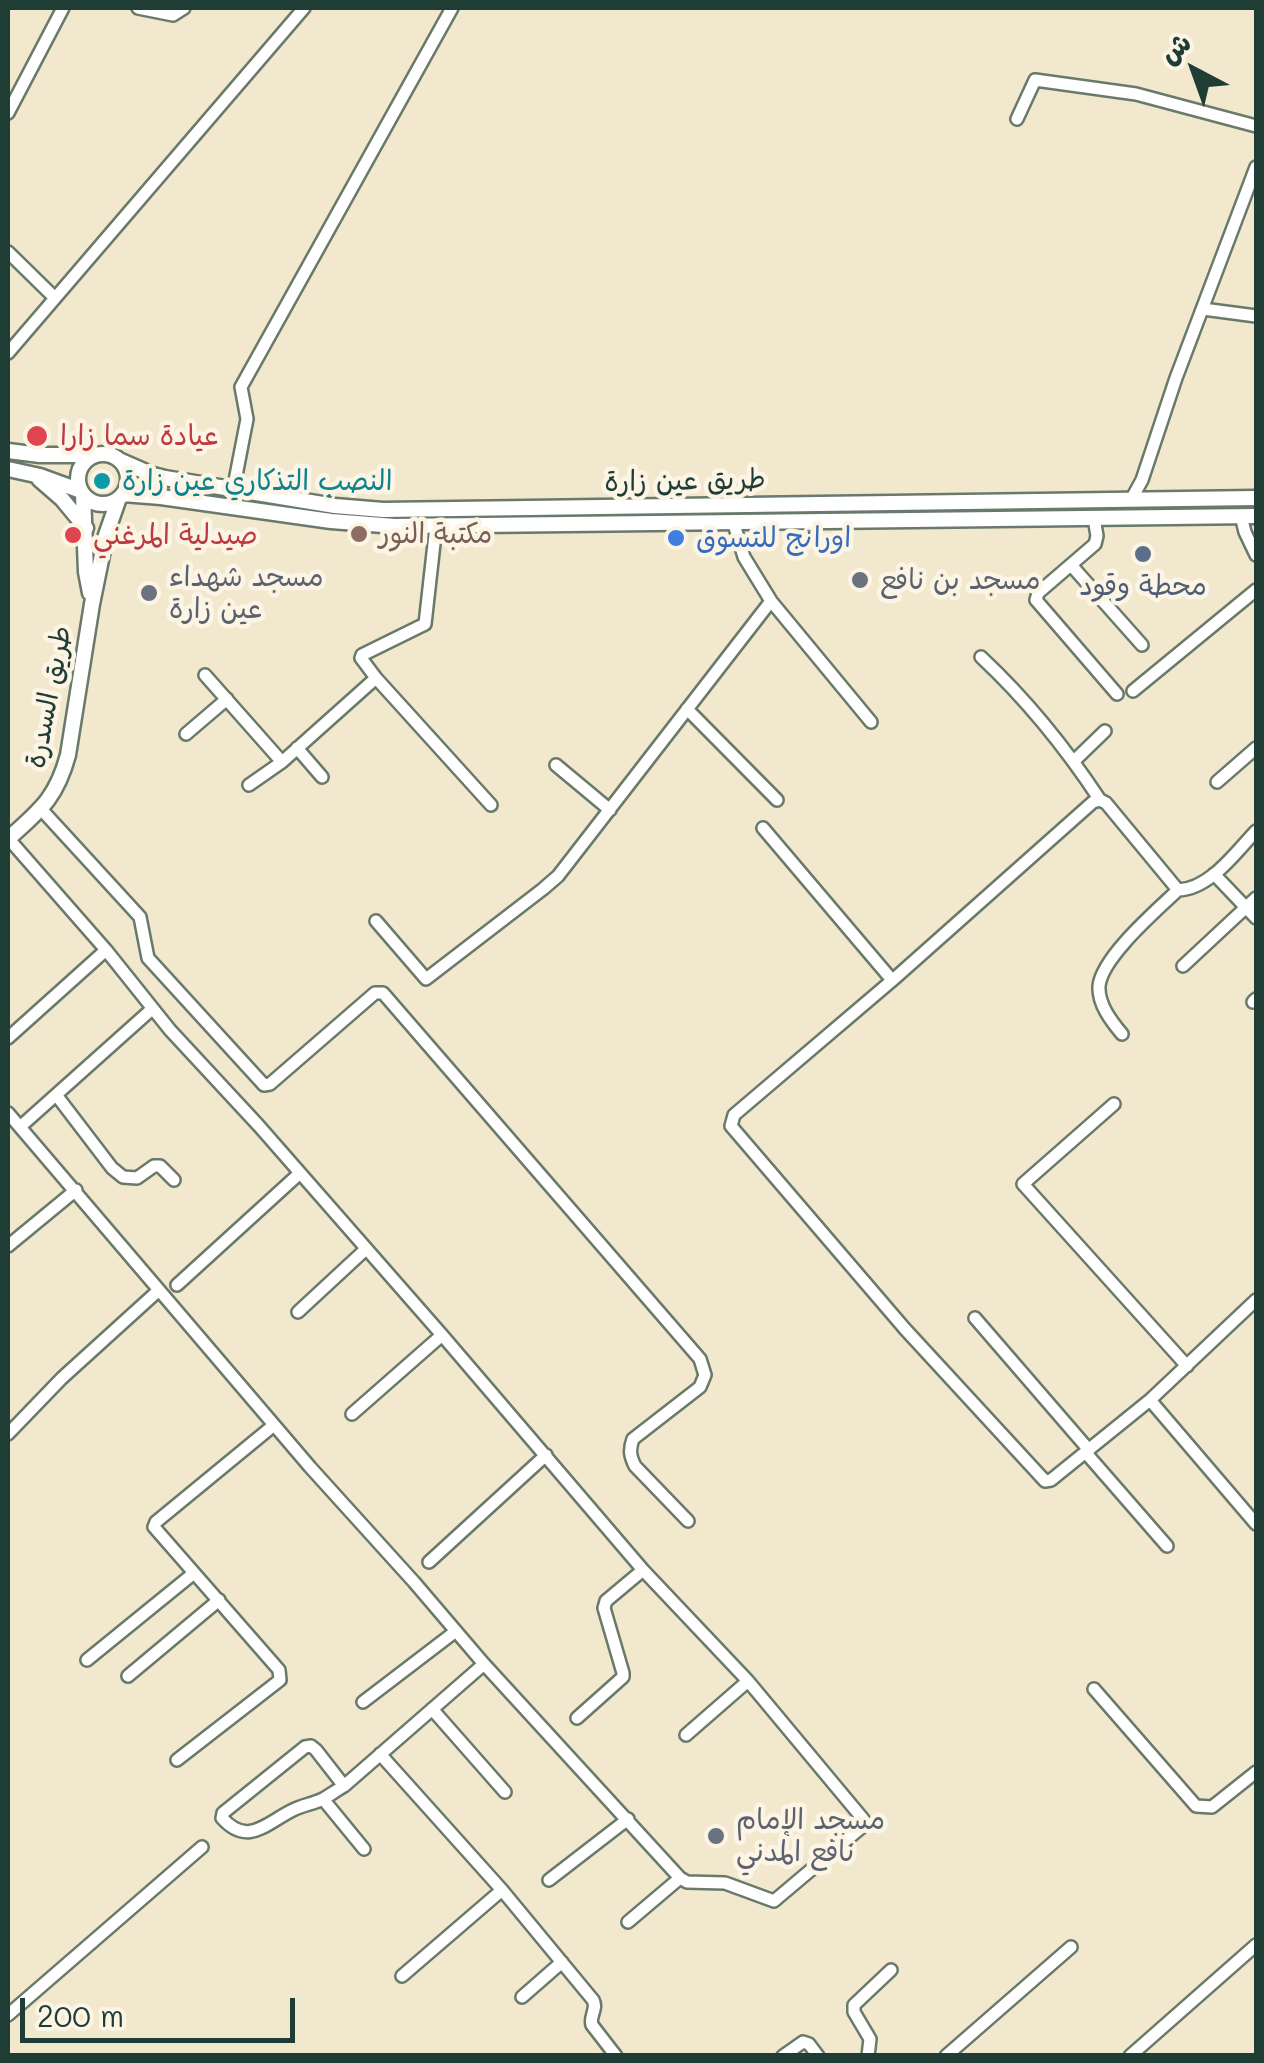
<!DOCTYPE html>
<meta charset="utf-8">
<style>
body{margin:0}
#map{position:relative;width:1264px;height:2063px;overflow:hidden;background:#f2e8cd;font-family:Mali,"Playpen Sans Arabic",sans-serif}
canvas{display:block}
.frame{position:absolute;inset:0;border:10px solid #1f3d34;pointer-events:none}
.north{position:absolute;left:1144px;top:20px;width:100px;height:100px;-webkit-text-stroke:8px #fcf5e5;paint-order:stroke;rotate:319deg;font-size:28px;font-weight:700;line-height:40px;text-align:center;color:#1f3d34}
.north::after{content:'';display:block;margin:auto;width:35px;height:45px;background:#1f3d34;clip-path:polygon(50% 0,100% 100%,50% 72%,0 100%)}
.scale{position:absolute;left:20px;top:1998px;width:275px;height:45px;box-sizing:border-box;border:5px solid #1f3d34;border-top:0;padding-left:12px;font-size:30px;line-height:35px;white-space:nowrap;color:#1f3d34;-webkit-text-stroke:8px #fcf5e5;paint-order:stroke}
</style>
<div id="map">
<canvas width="1264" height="2063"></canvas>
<div class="frame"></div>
<div class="north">ش</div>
<div class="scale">200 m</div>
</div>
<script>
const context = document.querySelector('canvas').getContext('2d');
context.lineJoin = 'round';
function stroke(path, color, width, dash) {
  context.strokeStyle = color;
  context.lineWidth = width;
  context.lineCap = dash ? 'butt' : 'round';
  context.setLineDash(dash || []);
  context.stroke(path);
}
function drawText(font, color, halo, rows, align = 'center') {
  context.font = font + ' Mali,"Playpen Sans Arabic",sans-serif';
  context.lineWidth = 9;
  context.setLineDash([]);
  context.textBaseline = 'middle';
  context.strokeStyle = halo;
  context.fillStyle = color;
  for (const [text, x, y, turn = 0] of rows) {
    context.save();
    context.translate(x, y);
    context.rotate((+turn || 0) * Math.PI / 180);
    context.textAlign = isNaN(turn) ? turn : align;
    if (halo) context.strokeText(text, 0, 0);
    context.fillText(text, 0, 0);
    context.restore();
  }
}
const minor = new Path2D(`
 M 138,8 L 173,15 L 184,8
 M 8,113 L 63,8
 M 1017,119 L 1035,80 L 1136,94 L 1256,126
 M 8,252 L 55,298
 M 1203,309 L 1256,316
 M 8,353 L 304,8
 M 233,491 L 247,419 L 241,387 L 452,8
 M 1131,500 L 1142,480 L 1176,378 L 1256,167
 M 1241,516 L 1245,532 L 1256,555
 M 1094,518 L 1097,536 L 1095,544 L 1038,593 L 1036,600 L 1117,694
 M 733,521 L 744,557 L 771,601 L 871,722
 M 436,526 L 425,624 L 362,655 L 361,658 L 376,678 L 491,805
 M 1071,565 L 1142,645
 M 981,657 C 1027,700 1065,747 1100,800 L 1106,803 L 1178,890
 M 205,675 L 282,762
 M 1133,691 L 1256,590
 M 687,709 L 777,800
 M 186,734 L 227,699
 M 297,748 L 322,777
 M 1074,761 L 1105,731
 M 556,765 L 610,810
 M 1217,782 L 1256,748
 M 249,785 L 282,762 L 376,678
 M 1100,800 L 1093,802 L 895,978 L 734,1115 L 731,1126 L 905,1329 L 1045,1481 L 1051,1480 L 1150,1400 L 1256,1300
 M 41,809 L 140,917 L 148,958 L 264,1085 L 270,1084 L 375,993 L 383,993 L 700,1359 L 705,1375 L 700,1387 L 633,1439 C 629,1450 630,1456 635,1466 L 688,1521
 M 763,828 L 892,980
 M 1214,874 L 1256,918
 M 376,921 L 426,979 L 543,889 L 558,876 L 771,601
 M 1183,966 L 1256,898
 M 1253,1002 L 1256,999
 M 1122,1034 C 1111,1021 1098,1004 1099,986 C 1102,957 1157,910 1178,890 C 1210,889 1236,852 1256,831
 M 8,1038 L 106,950
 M 57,1096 L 112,1168 L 123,1177 L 137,1178 L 154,1166 L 160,1166 L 174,1180
 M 1114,1104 L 1023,1184 L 1187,1366
 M 8,1113 L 310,1467 L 414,1582 L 484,1664 L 680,1878 L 687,1882 L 725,1883 L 774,1901 L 863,1826 L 863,1819 L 748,1681 L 643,1570 L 442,1335 L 259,1126 L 170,1030 L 106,950 L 8,838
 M 20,1127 L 152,1009
 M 8,1246 L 76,1190
 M 177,1285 L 300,1173
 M 298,1312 L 366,1249
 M 975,1318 L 1089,1450
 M 1150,1400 L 1256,1524
 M 352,1414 L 442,1335
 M 8,1434 L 62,1378 L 159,1290
 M 1086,1453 L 1167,1546
 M 429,1562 L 546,1455
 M 87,1660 L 194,1573
 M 128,1676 L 219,1600
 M 1094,1689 L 1196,1806 L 1212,1807 L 1256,1772
 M 363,1702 L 456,1631
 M 432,1709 L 505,1792
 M 577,1718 L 623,1677 L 623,1673 L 604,1608 L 606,1601 L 643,1570
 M 686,1735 L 748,1681
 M 380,1754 L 502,1890 L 593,2000 C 598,2009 589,2016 592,2025 L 616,2056
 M 177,1760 L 280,1680 L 279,1670 L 154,1527 L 156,1522 L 274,1425
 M 344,1786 L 316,1750 L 311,1746 L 305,1747 L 223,1813 L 222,1818 C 248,1847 266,1823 293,1810 C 302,1805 313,1804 323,1799 C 330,1795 337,1790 344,1786 L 484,1664
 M 323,1799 L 364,1849
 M 549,1880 L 628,1819
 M 628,1922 L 680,1878
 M 402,1976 L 502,1890
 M 522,1997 L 562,1962
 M 8,2015 L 202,1847
 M 783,2056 L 803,2042 L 809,2044 L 818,2056
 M 868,2056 L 870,2039 L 854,2012 L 854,2005 L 891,1970
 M 946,2056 L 1071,1947
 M 1130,2056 L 1256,1945`);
const major = new Path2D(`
 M 8,451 L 40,455 L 94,455
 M78 479a25 25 0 1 1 50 0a25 25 0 1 1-50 0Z
 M 121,461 L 153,475 L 165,478 L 335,506 L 383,510 L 1256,498
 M 8,469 L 40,476 L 81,491
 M 39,479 L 62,499 L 86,528
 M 83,494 L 86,572 L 90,593
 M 123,494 L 161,497 L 331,521 L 395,526 L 1256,516
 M 8,839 C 40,810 56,799 68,755 L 92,604 L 106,535 L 119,498`);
stroke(minor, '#69796a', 16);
stroke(major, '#69796a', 19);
stroke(minor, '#fff', 11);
stroke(major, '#fff', 14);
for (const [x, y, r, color] of [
 [37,436,12,"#e0444e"],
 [102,481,10,"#0f9aa8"],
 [359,534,10,"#8d6e63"],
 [73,535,10,"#e0444e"],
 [676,538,10,"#3f7fe0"],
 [1143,554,10,"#5c6f8a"],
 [860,580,10,"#6b7280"],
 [149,593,10,"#6b7280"],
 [716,1836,10,"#6b7280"]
]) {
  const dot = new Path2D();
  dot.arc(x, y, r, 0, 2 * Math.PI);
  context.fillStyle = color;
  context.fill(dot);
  stroke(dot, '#fcf5e5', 4);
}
drawText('28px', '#be3a42', '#fcf5e5', [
 ["عيادة سما زارا",60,436],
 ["صيدلية المرغني",93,535]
], 'left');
drawText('28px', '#0d838f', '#fcf5e5', [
 ["النصب التذكاري عين زارة",122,481]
], 'left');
drawText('28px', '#1f3d34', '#fcf5e5', [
 ["طريق عين زارة",685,481,-1],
 ["طريق السدرة",49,697,-79]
]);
drawText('28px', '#785e54', '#fcf5e5', [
 ["مكتبة النور",379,534]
], 'left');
drawText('28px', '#366cbe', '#fcf5e5', [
 ["اورانج للتسوق",696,538]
], 'left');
drawText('28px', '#5b616d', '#fcf5e5', [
 ["مسجد شهداء",169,577],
 ["عين زارة",169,609],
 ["مسجد بن نافع",880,580],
 ["مسجد الإمام",736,1820],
 ["نافع المدني",736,1852]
], 'left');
drawText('28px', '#4e5e75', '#fcf5e5', [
 ["محطة وقود",1143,586]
]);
</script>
